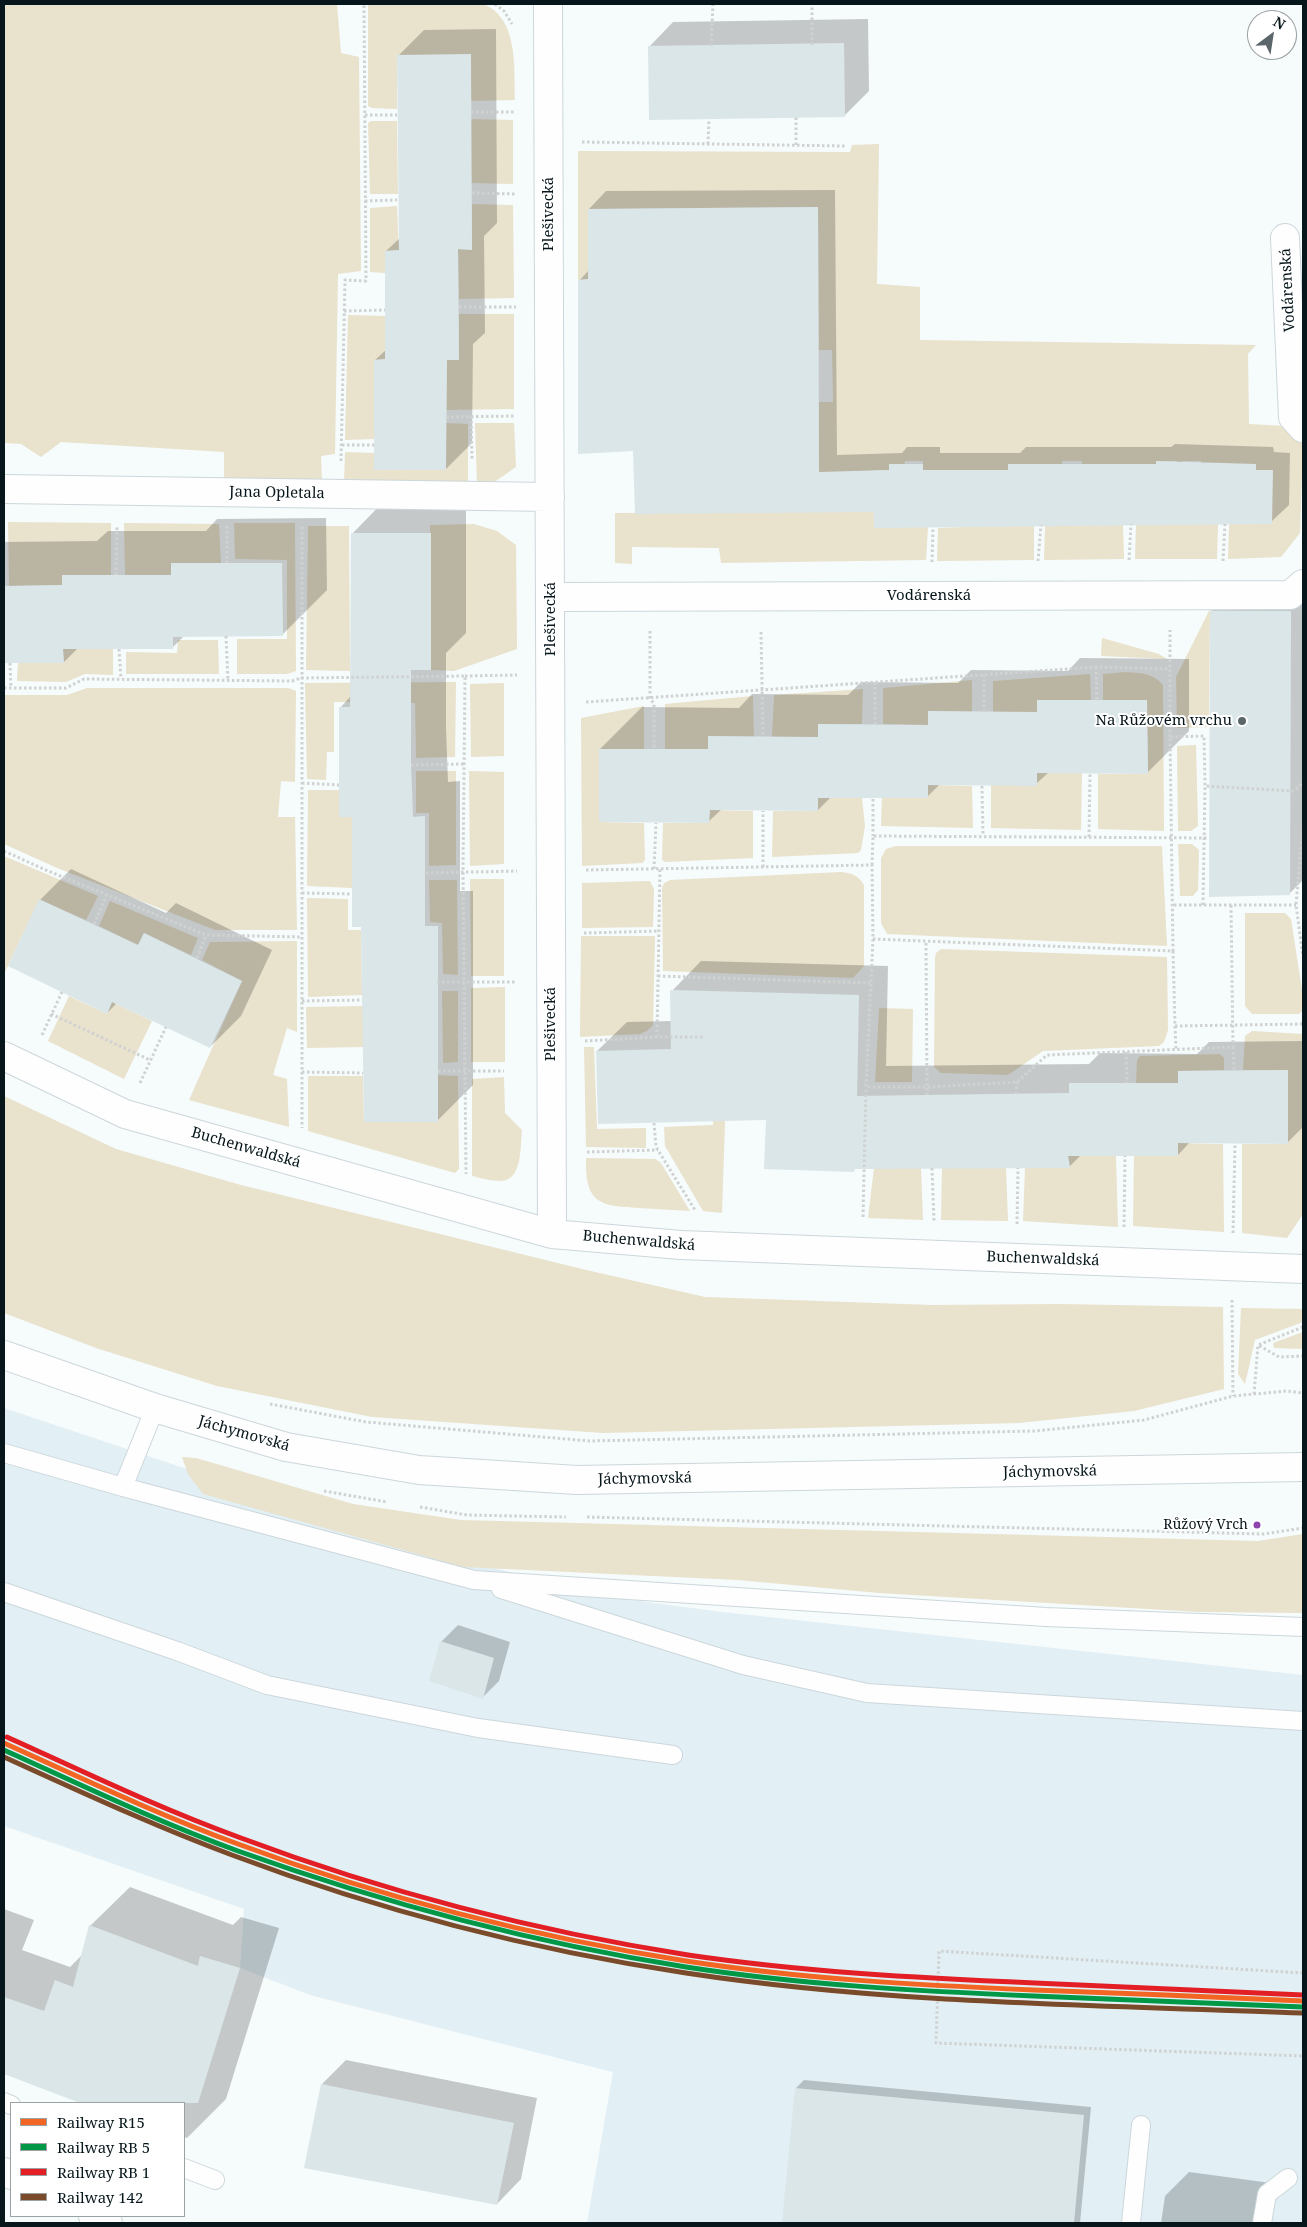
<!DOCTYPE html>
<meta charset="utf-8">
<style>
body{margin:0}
#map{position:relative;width:1307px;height:2227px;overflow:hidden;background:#f6fbfc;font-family:"Noto Serif",serif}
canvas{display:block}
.frame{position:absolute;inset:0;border:5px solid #06161b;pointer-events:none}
.legend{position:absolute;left:10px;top:2102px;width:175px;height:115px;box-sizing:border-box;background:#fff;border:1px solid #9ba2a4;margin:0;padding:6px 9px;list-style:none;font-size:15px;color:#06161b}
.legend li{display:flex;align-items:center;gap:10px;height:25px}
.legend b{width:25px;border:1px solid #9ba2a4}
.north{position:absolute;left:1247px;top:10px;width:50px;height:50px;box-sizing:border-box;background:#fff;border:1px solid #9ba2a4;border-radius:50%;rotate:31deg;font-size:14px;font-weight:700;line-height:20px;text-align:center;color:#06161b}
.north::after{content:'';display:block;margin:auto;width:18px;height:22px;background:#5a666a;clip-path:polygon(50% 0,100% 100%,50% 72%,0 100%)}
</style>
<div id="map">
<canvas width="1307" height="2227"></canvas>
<div class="frame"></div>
<ul class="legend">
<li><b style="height:6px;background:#f26522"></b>Railway R15</li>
<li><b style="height:6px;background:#009847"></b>Railway RB 5</li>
<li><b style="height:6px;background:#e31e25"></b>Railway RB 1</li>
<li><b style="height:6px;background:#7a4b2a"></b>Railway 142</li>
</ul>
<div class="north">N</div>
</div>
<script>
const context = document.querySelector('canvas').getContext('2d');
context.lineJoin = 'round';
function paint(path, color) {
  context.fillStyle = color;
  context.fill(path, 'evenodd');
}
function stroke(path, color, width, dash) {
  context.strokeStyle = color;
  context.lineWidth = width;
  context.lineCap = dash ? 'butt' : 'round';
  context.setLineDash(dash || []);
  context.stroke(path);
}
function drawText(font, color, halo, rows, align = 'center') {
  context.font = font + ' "Noto Serif",serif';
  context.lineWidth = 4;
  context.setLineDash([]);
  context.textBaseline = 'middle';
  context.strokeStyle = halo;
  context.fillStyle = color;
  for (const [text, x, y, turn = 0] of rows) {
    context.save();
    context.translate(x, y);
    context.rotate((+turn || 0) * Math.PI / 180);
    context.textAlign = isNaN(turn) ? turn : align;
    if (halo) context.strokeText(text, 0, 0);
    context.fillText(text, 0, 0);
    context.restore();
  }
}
paint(new Path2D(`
 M 4,1408 L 436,1552 L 594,1595 L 722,1612 L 1303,1675 L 1303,2223 L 587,2223 L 613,2072 L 310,1995 L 240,1968 L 244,1909 L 4,1826 Z`), '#e2eff4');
paint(new Path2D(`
 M 4,4 L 337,4 L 341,53 L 359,57 L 361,271 L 338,274 L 335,454 L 321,456 L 322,482 L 224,482 L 224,452 L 61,442 L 41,457 L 21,444 L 4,443 Z
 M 368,4 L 483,4 C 519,18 514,69 515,100 L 470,101 L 397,55 L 397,109 L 372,108 L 368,106 Z
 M 471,119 L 513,120 L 513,184 L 471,183 Z
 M 371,121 L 397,121 L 398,194 L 370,194 L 368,123 Z
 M 879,144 L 877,284 L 920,287 L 920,340 L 1256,345 L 1248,354 L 1249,424 L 1286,426 L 1303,444 L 1300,533 L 1281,557 L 1228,559 L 1229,524 L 1273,470 L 1256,470 L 1256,464 L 1201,470 L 1201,461 L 1182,461 L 1182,469 L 1176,470 L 1176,461 L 1156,461 L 1156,470 L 1113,469 L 1112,464 L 1101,464 L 1082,470 L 1082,461 L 1062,461 L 1062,470 L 1020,464 L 1008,464 L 1008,470 L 923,470 L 923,461 L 905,461 L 904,470 L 889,464 L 889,470 L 873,470 L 874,527 L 928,527 L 926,560 L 721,563 L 719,548 L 632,547 L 632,564 L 615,563 L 615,513 L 819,512 L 819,402 L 833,402 L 832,350 L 819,350 L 818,207 L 588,209 L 588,279 L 578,280 L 578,151 L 850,152 L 852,145 Z
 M 472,204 L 513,205 L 514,298 L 459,299 L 458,249 L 472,250 Z
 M 397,206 L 399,250 L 385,251 L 385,273 L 370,272 L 370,208 Z
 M 459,314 L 514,314 L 514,409 L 446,410 L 447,360 L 459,360 Z
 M 348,315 L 385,316 L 385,359 L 374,360 L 374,439 L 345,440 Z
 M 446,423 L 468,424 L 468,485 L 344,484 L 345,452 L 374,453 L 374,470 L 446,470 Z
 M 475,423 L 514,423 L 516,467 L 490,485 L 477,485 Z
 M 8,522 L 111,523 L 111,575 L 62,575 L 62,585 L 9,586 Z
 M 124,523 L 219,524 L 221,563 L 172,563 L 171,575 L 125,575 Z
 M 234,523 L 295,523 L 296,671 L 287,674 L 237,674 L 237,639 L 287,639 L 287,560 L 235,559 Z
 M 474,524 L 497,531 L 516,545 L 517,649 L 454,671 L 431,670 L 430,525 Z
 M 1034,524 L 1034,560 L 937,561 L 938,528 Z
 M 1123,524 L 1124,559 L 1044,560 L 1045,525 Z
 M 1136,524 L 1218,524 L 1217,559 L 1135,559 Z
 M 308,526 L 349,526 L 350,671 L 306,670 Z
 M 1210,609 L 1209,727 L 1177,728 L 1176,677 Z
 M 1102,638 L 1159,654 L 1167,659 L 1101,656 Z
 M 178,640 L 218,640 L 219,674 L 126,674 L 126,652 L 177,653 Z
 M 63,649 L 113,649 L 113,675 L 85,674 L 66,682 L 17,681 L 18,663 L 64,663 Z
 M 1125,672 C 1141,673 1153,673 1163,685 L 1164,831 L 1098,829 L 1098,774 L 1148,774 L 1147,701 L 1103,700 L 1103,674 Z
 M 1090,674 L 1091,700 L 1037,700 L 1037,712 L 993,712 L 993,681 Z
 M 972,680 L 972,712 L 928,711 L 928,725 L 883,724 L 883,688 Z
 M 456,682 L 455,757 L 416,758 L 415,703 L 334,702 L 334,752 L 327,752 L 326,780 L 307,779 L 305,683 Z
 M 504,683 L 504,756 L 471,757 L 470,684 Z
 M 87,688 L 288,688 L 296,691 L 295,782 L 281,781 L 278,817 L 295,817 L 297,930 L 215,930 L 57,868 L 4,844 L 4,695 L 67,695 Z
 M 863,689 L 862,724 L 818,724 L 818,737 L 772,737 L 774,695 Z
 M 753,696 L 754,737 L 709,736 L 708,749 L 665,749 L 665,704 Z
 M 644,706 L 644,749 L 599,749 L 599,822 L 644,823 L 645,860 L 642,863 L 582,866 L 581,718 Z
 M 1196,745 L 1198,826 L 1191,831 L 1178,831 L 1177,746 Z
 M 416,771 L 456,771 L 456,865 L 429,866 L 429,813 L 416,813 Z
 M 469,771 L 504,772 L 504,864 L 470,866 Z
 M 1037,773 L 1082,773 L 1081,830 L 991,828 L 991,785 Z
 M 928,785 L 972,786 L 973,828 L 881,826 L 882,798 L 927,798 Z
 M 308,790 L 339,790 L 339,817 L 352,817 L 352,888 L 307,886 Z
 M 818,798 L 862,798 L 865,826 L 861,850 L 858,853 L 772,857 L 773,811 L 818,811 Z
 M 710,810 L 753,811 L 753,858 L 665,862 L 662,860 L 663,823 L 709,823 Z
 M 1178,844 L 1192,844 L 1199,850 L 1198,890 L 1193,896 L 1180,896 Z
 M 896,846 L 1162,846 L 1167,946 L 887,934 L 881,923 L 881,858 L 886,849 Z
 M 4,856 L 98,896 L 86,920 L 39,900 L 4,974 Z
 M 842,872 C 853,874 858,875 864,885 L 864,966 L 853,978 L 663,971 L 662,888 L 664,883 L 670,880 Z
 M 470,879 L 504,879 L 504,976 L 471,976 Z
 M 429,880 L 457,880 L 458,975 L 443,974 L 442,923 L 430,922 Z
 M 650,881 L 654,889 L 653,927 L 582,928 L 582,883 Z
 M 307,898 L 348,899 L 348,930 L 361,930 L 362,995 L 308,997 Z
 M 110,901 L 198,938 L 191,955 L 144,933 L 138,945 L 99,926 Z
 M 1245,913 L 1285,913 L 1291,919 L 1303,996 L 1303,1010 L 1299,1014 L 1252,1014 L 1245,1006 Z
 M 581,936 L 655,936 L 653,1025 L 647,1031 L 640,1034 L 580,1037 Z
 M 297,941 L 297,1032 L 287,1028 L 273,1075 L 287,1079 L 289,1127 L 189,1100 L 242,981 L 202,960 L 210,942 Z
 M 941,949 L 1167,957 L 1168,1030 L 1164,1042 L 1159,1046 L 1043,1051 L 1008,1075 L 941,1073 L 934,1067 L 935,958 L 936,953 Z
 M 505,987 L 505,1062 L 471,1062 L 471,988 Z
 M 442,991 L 458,991 L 458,1062 L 443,1063 Z
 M 69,996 L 107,1014 L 112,1002 L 152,1021 L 124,1079 L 48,1041 Z
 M 363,1006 L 363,1047 L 307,1048 L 306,1007 Z
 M 879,1008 L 913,1009 L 912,1082 L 875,1082 Z
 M 1252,1031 L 1303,1034 L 1303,1214 L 1287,1238 L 1242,1233 L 1242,1144 L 1288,1144 L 1288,1070 L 1243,1070 L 1245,1036 Z
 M 728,1032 L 722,1213 L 703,1211 L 665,1146 L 664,1127 L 713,1125 L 712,1044 Z
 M 584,1047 L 594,1047 L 597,1129 L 646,1128 L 646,1148 L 586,1147 Z
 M 1220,1054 L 1224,1058 L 1224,1070 L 1178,1071 L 1178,1083 L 1136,1083 L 1137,1060 L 1140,1056 Z
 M 438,1075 L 458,1076 L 459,1169 L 455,1173 L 308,1131 L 308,1076 L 363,1076 L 364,1122 L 438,1122 Z
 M 504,1077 L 505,1113 L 522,1130 C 520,1146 523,1181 500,1181 C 491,1181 481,1178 472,1176 L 472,1079 Z
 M 4,1096 L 116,1149 L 241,1185 L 582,1269 L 705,1297 L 932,1305 L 1060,1304 L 1223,1307 L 1224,1389 L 1134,1411 L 1019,1423 L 603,1433 L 372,1417 L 217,1386 L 96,1348 L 4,1313 Z
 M 1178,1143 L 1223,1144 L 1224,1232 L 1133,1226 L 1134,1156 L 1178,1156 Z
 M 1068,1156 L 1116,1156 L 1118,1227 L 1023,1221 L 1025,1168 L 1070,1167 Z
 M 586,1158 L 655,1159 L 661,1163 L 690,1211 C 673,1210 656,1209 639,1208 C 599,1206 585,1203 586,1158 Z
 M 874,1168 L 921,1168 L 923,1220 L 868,1218 Z
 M 942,1168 L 1006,1168 L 1008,1221 L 941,1220 Z
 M 1241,1308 L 1303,1309 L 1303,1322 L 1255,1340 L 1245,1384 L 1238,1374 Z
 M 1303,1332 L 1303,1349 L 1274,1348 L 1273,1343 Z
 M 182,1457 L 196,1458 L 353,1504 L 461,1520 L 1258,1541 L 1303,1534 L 1303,1613 L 1199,1612 L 879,1593 L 738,1580 L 464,1567 L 203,1494 L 188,1474 Z`), '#e9e2cc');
paint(new Path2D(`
 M 868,19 L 869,91 L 844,116 L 649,47 L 673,22 Z
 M 496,29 L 497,223 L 484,236 L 485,333 L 473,344 L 472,443 L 446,469 L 375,360 L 387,349 L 386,251 L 400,238 L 398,56 L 424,30 Z
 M 835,190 L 837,455 L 902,453 L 907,447 L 940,447 L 940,453 L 1020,453 L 1026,447 L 1171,447 L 1175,444 L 1273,447 L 1274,452 L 1290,453 L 1289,505 L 1271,522 L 875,511 L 634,450 L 579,281 L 589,270 L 589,209 L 606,191 Z
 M 387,498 L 466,498 L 466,633 L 446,653 L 446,728 L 448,782 L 460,781 L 460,891 L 473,891 L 473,1085 L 437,1121 L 362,925 L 353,816 L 340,708 L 351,696 L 352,534 Z
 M 326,518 L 327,590 L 282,635 L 185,635 L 172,648 L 78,648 L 64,662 L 4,662 L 4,542 L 97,541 L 108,531 L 206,531 L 217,519 Z
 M 1226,596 L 1303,596 L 1303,880 L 1289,894 L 1211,611 Z
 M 1080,658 L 1189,659 L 1189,731 L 1147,773 L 1049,772 L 1036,784 L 940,784 L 927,797 L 831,797 L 818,810 L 722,809 L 708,822 L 600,749 L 642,707 L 739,708 L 752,694 L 848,695 L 861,682 L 958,683 L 971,670 L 1068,671 Z
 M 71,869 L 166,913 L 176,903 L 272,950 L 241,1016 L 210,1047 L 117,1003 L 107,1013 L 40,900 Z
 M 701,961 L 888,966 L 886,1066 L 1089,1064 L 1100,1053 L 1197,1054 L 1209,1042 L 1303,1041 L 1303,1127 L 1287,1143 L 1190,1142 L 1178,1155 L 1081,1155 L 1069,1167 L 857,1167 L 854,1170 L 767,1119 L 597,1051 L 627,1022 L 672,1021 L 672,991 Z
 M 458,1625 L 510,1642 L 499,1681 L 483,1697 L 441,1642 Z
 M 130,1887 L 233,1925 L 241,1917 L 279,1928 L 226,2099 L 187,2138 L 184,2137 L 184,2103 L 88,2103 L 4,2073 L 4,1909 L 34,1920 L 22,1950 L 70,1967 L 83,1954 L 90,1926 Z
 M 346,2060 L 537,2098 L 521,2179 L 497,2204 L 322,2084 Z
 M 804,2080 L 1091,2107 L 1080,2223 L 784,2223 L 796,2088 Z
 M 1189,2172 L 1271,2183 L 1265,2223 L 1161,2223 L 1165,2196 Z`), '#0003');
paint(new Path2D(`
 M 844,43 L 845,117 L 649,120 L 648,46 Z
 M 471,54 L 472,250 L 458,249 L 459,360 L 447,360 L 446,470 L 374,470 L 374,360 L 385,359 L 385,251 L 399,250 L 397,55 Z
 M 818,207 L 819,472 L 889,470 L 889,464 L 923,464 L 923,470 L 1008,470 L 1008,464 L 1156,464 L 1156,461 L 1256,464 L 1256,470 L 1273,470 L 1272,524 L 874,528 L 874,512 L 635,514 L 633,451 L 578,454 L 578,280 L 588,279 L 588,209 Z
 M 351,533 L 431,533 L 431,670 L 411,670 L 411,765 L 413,817 L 425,816 L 425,926 L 438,926 L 438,1122 L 364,1122 L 361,927 L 352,927 L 352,817 L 339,817 L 339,707 L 350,707 Z
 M 171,563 L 282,563 L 283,636 L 173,637 L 173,649 L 63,649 L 64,663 L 4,663 L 4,586 L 62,585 L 62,575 L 171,575 Z
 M 1210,611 L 1291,611 L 1290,895 L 1209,897 Z
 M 1037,700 L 1147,700 L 1148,774 L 1037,773 L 1037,786 L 928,785 L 928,798 L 818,798 L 818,811 L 710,810 L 709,823 L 599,822 L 599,749 L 708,749 L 708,736 L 818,737 L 818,724 L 928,725 L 928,711 L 1037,712 Z
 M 39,899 L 138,945 L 144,933 L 242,981 L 210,1048 L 112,1002 L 107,1014 L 8,966 Z
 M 670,990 L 859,995 L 857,1096 L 1069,1093 L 1069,1083 L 1178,1083 L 1178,1071 L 1288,1070 L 1288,1144 L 1178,1143 L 1178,1156 L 1068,1156 L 1070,1168 L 855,1169 L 854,1172 L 764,1169 L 766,1120 L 598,1124 L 596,1051 L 671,1049 Z
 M 440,1641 L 494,1658 L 483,1699 L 429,1681 Z
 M 89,1925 L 198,1966 L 200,1956 L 240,1968 L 198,2103 L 80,2103 L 4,2074 L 4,1997 L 44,2011 L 55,1980 L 73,1987 Z
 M 321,2084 L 514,2123 L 497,2205 L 304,2168 Z
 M 795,2088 L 1084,2115 L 1074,2223 L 782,2223 Z`), '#dbe6e9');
const service = new Path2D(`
 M 155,1408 L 123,1487 L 474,1580 L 1046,1617 L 1303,1627
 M 4,1453 L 123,1487
 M 501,1589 L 743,1665 L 867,1693 L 1303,1721
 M 4,1592 L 177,1651 L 267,1685 L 478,1728 L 673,1755
 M 4,2102 L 11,2105
 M 184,2168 L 215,2180
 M 1131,2223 L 1141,2125
 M 1262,2223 L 1267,2194 L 1288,2178`);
const minor = new Path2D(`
 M 548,4 L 552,1234
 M 1285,238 L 1293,417 L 1303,428
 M 4,489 L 550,497
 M 551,597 L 1290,595 L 1303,584
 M 4,1056 L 125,1114 L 552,1234 L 681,1245 L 1303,1269`);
const tertiary = new Path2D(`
 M 4,1355 L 155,1408 L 286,1447 L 419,1470 L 577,1480 L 1303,1467
 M 4,2172 L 11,2175
 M 93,2216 L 108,2223`);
stroke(service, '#ccd7db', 20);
stroke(minor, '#ccd7db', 30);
stroke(tertiary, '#ccd7db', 30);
stroke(new Path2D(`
 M 495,4 L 504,11 L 512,24
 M 812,45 L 812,4
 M 711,46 L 713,4
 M 471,112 L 514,112
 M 365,115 L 397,115
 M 582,142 L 845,146
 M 708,144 L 709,119
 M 796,145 L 796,117
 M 472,193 L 515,194
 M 365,201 L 397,200
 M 459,307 L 516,307
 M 344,311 L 385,310
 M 471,416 L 472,461
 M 446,417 L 514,416
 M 342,445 L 374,445
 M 341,461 L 345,280 L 366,281 L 364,4
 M 227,526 L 227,563
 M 302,527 L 302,1128
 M 4,541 L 4,586
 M 1129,560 L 1131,524
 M 1038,561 L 1041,525
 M 1223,561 L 1225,524
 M 932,562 L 933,528
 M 116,575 L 117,526
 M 650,631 L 650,698 L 654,704 L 654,749
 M 761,632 L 763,737
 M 226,636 L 228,681
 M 119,649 L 121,679
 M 10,663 L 11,688
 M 1096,667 L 1097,700
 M 465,676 L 517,675
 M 875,682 L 875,725
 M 4,688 L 66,688 L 84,679 L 292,681 L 301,678 L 465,676 L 463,872 L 466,1174
 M 586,702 L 1096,667 L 1169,669
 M 984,712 L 984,674
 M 1170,737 L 1170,630
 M 411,765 L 464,764
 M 302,783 L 339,785
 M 982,786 L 983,836
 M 873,799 L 873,836
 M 1303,827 L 1296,905 L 1303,957
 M 1089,837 L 1090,774
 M 4,851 L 48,871 L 206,935 L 302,937
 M 872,865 L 873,836 L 1209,838
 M 763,867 L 763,811
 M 654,869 L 656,823
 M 586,870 L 872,865 L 873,939 L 1173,951 L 1170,737 L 1204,736 L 1205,786 L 1293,791 L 1303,783
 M 426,873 L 517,871
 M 302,893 L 352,894
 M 1174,905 L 1296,905
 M 1203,905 L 1205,786
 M 94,924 L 107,895
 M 584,933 L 659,931
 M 873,939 L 866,1087 L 927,1087 L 1017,1082 L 1047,1055 L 1233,1047 L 1231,905
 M 926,943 L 927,1095
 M 1173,951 L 1175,1026 L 1303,1024
 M 197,958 L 206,935
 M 658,976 L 871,983
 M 437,982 L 516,982
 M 302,1001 L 362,1000
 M 51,1014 L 150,1060
 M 1175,1026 L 1176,1049
 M 42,1035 L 62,992
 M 657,1037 L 660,868
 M 585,1041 L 657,1037 L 705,1037
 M 1233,1047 L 1234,1070
 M 1126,1052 L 1127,1083
 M 438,1071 L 504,1071
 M 302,1072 L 363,1073
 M 140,1083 L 166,1027
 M 1016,1094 L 1017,1082
 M 654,1123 L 656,1147 L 695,1210
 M 587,1152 L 658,1150
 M 932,1168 L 934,1221
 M 863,1217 L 866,1087
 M 1017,1224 L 1018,1168
 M 1124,1227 L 1125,1156
 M 1233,1233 L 1235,1144
 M 1232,1300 L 1233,1396
 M 1303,1327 L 1258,1345 L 1279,1357 L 1303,1356
 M 1254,1394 L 1258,1345
 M 270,1404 L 366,1422 L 590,1441 L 1034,1431 L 1144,1420 L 1233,1396 L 1287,1391 L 1303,1393
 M 324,1491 L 387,1502
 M 420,1507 L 467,1515 L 566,1517
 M 587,1517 L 1264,1534 L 1303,1528
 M 1303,1973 L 939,1951 L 936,2043 L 1303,2056`), '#d0d2d2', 3, [2.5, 2.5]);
stroke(service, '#fefeff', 18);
stroke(minor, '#fefeff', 28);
stroke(tertiary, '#fefeff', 28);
stroke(new Path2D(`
 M 4,1743 C 81,1778 159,1815 238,1844 C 383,1898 534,1937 686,1961 C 802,1979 918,1985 1034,1990 C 1124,1993 1213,1997 1303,2001`), '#f26522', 5);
stroke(new Path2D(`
 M 4,1750 C 81,1785 158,1822 238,1851 C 383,1903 534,1943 686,1967 C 802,1985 918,1991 1034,1996 C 1124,2000 1213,2003 1303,2007`), '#009847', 5);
stroke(new Path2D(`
 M 7,1737 C 84,1772 161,1809 241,1838 C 385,1892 536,1931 688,1955 C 803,1972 919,1978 1035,1983 C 1125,1987 1214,1991 1303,1995`), '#e31e25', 5);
stroke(new Path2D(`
 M 4,1757 C 79,1791 154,1826 232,1855 C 378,1910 532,1950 686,1973 C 889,2004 1098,2005 1302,2013`), '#7a4b2a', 5);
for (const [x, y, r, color] of [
 [1242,721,5,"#5a666a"],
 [1257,1525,4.5,"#8e44ad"]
]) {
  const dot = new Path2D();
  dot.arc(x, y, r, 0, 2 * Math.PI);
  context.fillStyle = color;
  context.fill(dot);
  stroke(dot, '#fff', 2);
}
drawText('14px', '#06161b', '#fff', [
 ["Růžový Vrch",1248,1525]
], 'right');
drawText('15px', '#06161b', '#fff', [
 ["Plešivecká",549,214,-90],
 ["Vodárenská",1288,290,-93],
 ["Jana Opletala",277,493,1],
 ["Vodárenská",929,596],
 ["Plešivecká",551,619,-90],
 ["Plešivecká",551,1024,-90],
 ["Buchenwaldská",246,1148,16],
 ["Buchenwaldská",639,1241,5],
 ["Buchenwaldská",1043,1259,2],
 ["Jáchymovská",244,1434,16],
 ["Jáchymovská",1050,1472,-1],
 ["Jáchymovská",645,1479,-1]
]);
drawText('15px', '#06161b', '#fff', [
 ["Na Růžovém vrchu",1232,721]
], 'right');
</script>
